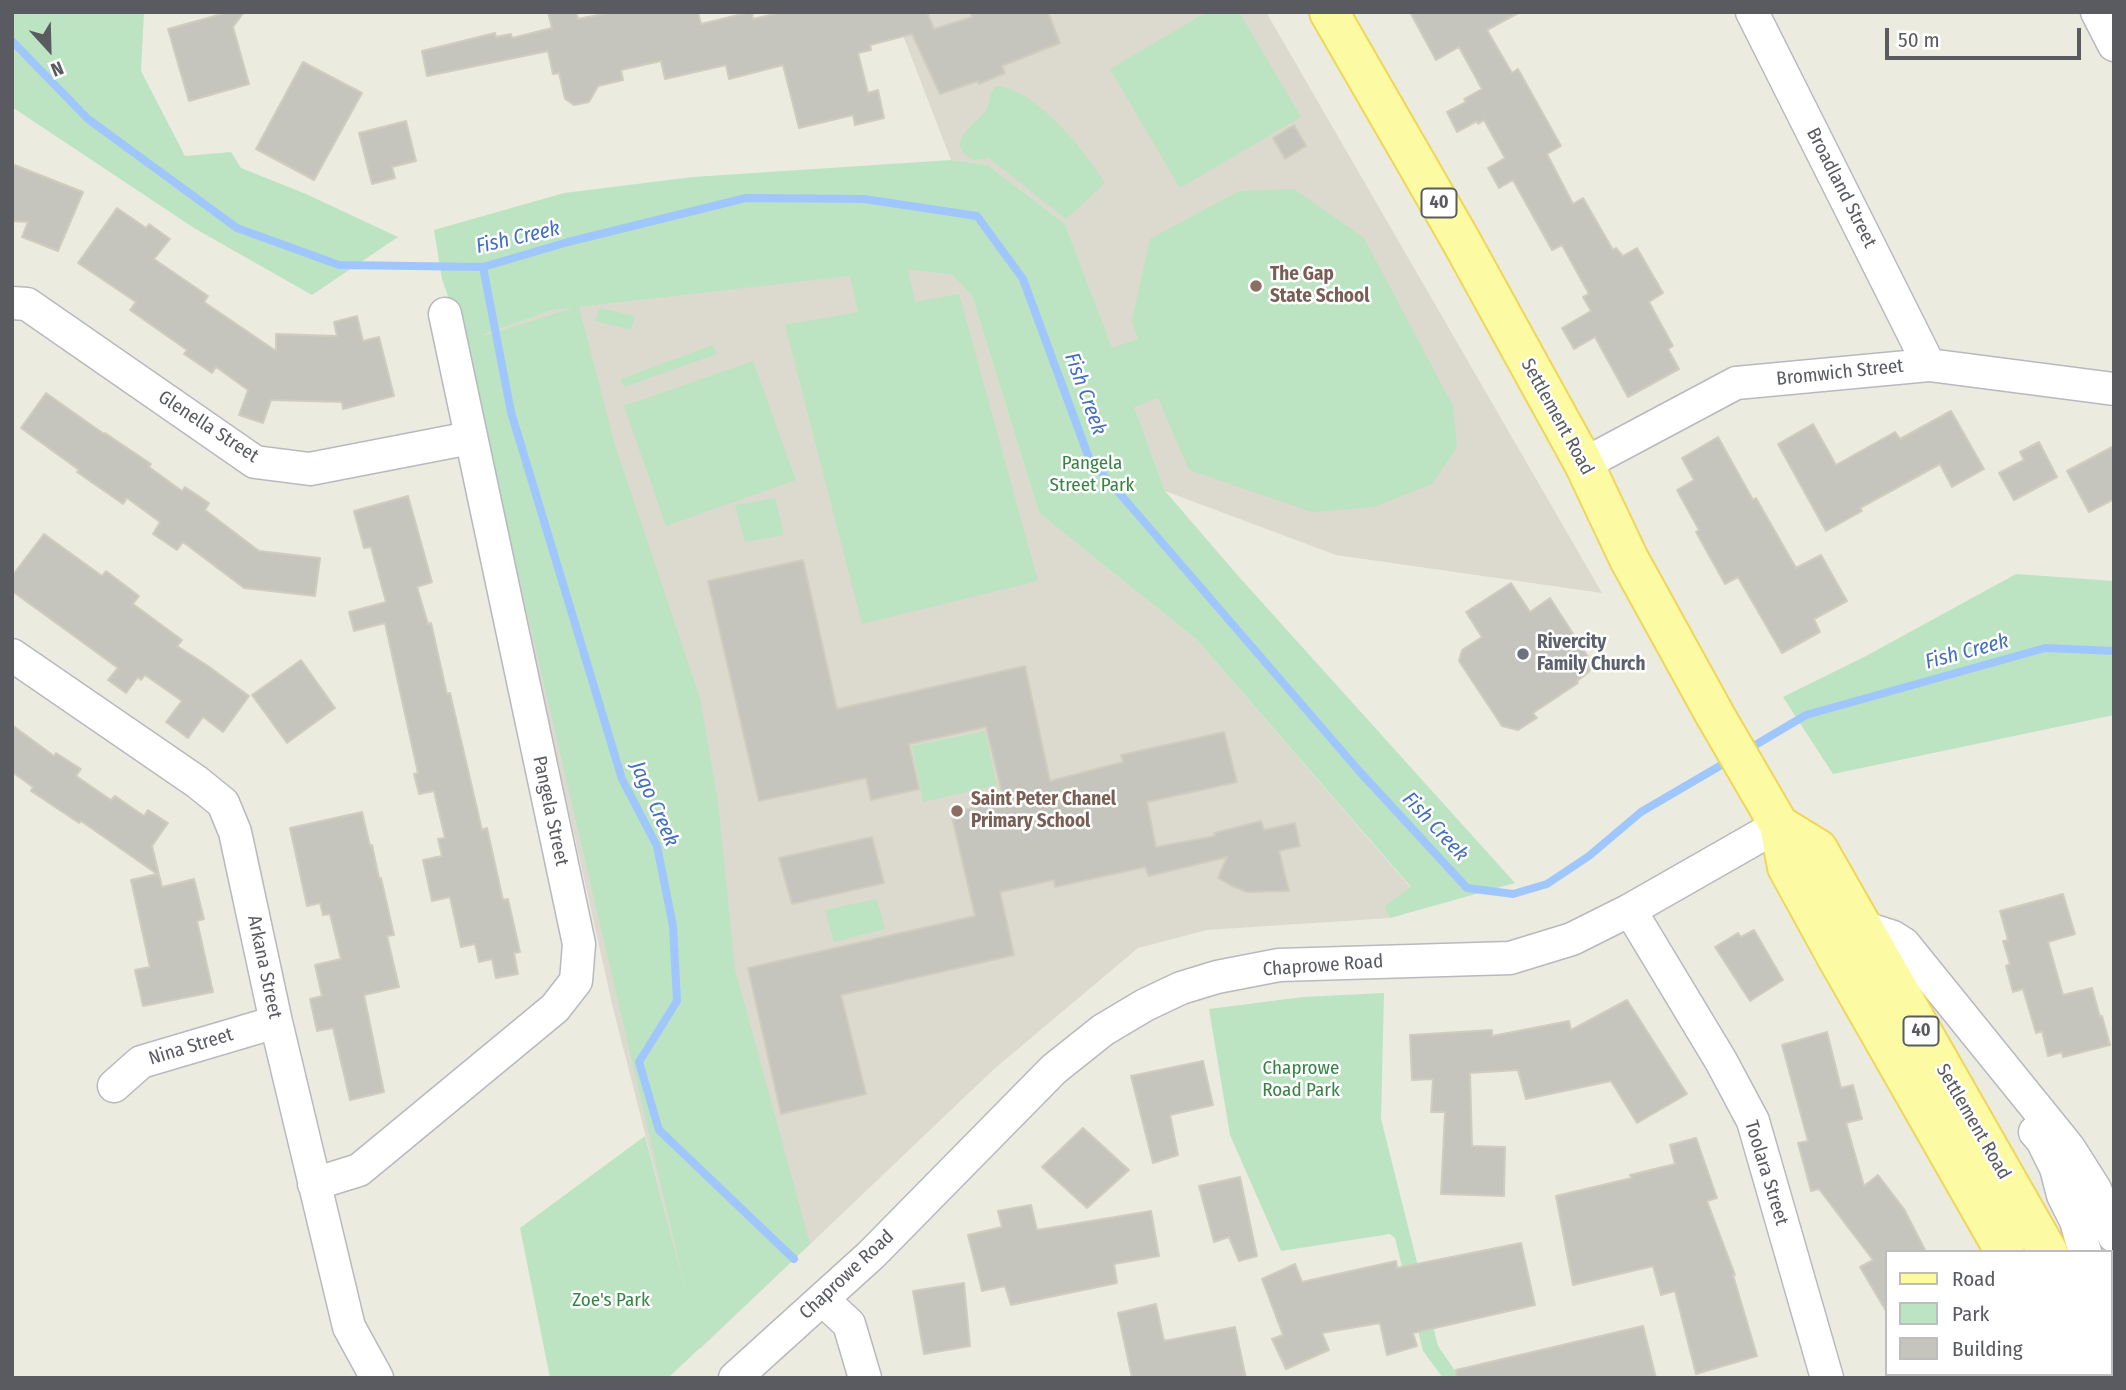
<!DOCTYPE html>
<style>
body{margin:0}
#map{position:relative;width:2126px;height:1390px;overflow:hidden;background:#ecebe0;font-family:"Fira Sans Condensed",sans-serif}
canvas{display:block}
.frame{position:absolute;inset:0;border:14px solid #595b61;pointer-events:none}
.legend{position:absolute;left:1885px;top:1250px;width:228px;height:126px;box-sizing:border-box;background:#fff;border:2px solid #bdbdc0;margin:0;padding:9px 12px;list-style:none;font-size:21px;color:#595b61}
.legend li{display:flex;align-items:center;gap:14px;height:35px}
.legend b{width:35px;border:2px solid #bdbdc0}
.north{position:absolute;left:14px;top:14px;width:70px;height:70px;-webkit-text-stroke:5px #fff;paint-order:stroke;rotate:158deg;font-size:19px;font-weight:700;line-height:28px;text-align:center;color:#595b61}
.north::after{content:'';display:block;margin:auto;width:24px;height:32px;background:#595b61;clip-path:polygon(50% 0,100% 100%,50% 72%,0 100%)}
.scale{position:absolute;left:1885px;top:28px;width:196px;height:32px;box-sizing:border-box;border:4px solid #595b61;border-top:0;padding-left:9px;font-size:21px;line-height:24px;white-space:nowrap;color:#595b61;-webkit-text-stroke:5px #fff;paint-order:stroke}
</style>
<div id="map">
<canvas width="2126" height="1390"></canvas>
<div class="frame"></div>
<ul class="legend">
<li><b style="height:9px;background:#fdfaa4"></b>Road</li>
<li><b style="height:19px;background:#bce3c2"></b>Park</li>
<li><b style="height:19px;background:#c6c5bd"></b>Building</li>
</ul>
<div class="north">N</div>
<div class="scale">50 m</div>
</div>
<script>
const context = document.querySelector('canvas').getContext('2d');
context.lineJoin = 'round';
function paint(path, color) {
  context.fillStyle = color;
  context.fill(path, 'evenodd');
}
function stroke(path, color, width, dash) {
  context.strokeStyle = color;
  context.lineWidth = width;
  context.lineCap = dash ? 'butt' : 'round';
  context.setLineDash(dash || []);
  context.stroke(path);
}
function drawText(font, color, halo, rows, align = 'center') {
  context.font = font + ' "Fira Sans Condensed",sans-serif';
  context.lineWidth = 5;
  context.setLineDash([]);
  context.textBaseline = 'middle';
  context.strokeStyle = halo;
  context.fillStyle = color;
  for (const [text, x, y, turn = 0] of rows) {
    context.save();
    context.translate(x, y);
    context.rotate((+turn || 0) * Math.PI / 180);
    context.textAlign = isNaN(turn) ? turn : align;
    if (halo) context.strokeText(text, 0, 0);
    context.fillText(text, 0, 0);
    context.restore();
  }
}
paint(new Path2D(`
 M 894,12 L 1266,12 L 1602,593 L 1336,555 L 1165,491 L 1065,224 L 988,165 L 951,160 Z
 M 913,268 L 952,275 L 972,296 L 1039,513 L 1197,640 L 1411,888 L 1384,906 L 1390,918 L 1207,930 L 1138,948 L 993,1070 L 700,1349 L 613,1008 L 464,342 L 553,310 Z`), '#dcdace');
paint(new Path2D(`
 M 12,12 L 144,12 L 141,71 L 185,156 L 231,152 L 241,168 L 306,194 L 398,237 L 312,295 L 194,228 L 12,107 Z
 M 1207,12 L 1239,12 L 1301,117 L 1180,188 L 1110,69 Z
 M 996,86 C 1035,88 1085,151 1105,183 L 1066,219 L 989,158 L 974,160 C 942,143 975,125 985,112 C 991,103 988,94 996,86 Z
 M 951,160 L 988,165 L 1065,224 L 1112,348 L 1138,339 L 1132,320 L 1150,239 L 1239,191 L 1294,189 L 1364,238 L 1453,406 L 1457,447 L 1432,484 L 1374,507 L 1312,512 L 1189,470 L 1158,398 L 1134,407 L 1165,491 L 1240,578 L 1515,883 L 1390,918 L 1384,906 L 1411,887 L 1197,640 L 1039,513 L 972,296 L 952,275 L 908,269 L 915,302 L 959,294 L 1038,581 L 862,624 L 785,325 L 858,312 L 850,276 L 579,307 L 615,445 L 700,698 L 718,802 L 735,969 L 810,1244 L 668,1378 L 550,1378 L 520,1228 L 645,1136 L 687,1296 L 464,342 L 442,279 L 434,230 L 564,193 L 693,177 ZM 573,308 L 484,336 L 483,335 L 553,310 Z
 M 600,308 L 635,316 L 631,330 L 595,321 Z
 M 713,345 L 717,354 L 624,387 L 621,379 Z
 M 753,361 L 796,480 L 666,526 L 624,406 Z
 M 775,498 L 784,535 L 745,542 L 735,505 Z
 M 2016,574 L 2114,581 L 2114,715 L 1833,774 L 1783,697 L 1866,656 Z
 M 985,731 L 997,785 L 923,802 L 912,746 Z
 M 877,899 L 885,929 L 834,942 L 825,910 Z
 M 1384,993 L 1381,1119 L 1438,1346 L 1460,1378 L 1443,1378 L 1423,1351 L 1395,1238 L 1390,1234 L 1281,1251 L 1230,1135 L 1209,1009 L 1303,997 Z`), '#bce3c2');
stroke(new Path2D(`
 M 12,41 L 88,119 L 237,228 L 339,265 L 483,267 L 568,242 L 746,198 L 864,199 L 977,216 L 1023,279 L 1089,458 L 1360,772 L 1467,888 L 1513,894 L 1547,884 L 1589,856 L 1641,812 L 1730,760
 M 483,267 L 511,412 L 622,779 L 657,846 L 673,926 L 677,1001 L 639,1062 L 659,1130 L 794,1259
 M 1747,750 L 1806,715 L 2045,648 L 2114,651`), '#9fc7fd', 8);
const building = new Path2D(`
 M 229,12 L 244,12 L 233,27 L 249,84 L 189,101 L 168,29 Z
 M 548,12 L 576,12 L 578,19 L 612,12 L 698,12 L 701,24 L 750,12 L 752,12 L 753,19 L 782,12 L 927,12 L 934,29 L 972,17 L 971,12 L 1048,12 L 1060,43 L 1002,66 L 1005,73 L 979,84 L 978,81 L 940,94 L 912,34 L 870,45 L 871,50 L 858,53 L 868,93 L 878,90 L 884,118 L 855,125 L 853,115 L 799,128 L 783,65 L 729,79 L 726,65 L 665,79 L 661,61 L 621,70 L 623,80 L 598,86 L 589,102 L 574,105 L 565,99 L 559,73 L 553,74 L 548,51 L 427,76 L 422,51 L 495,33 L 496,37 L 511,34 L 512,38 L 552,28 Z
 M 1410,12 L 1520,12 L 1487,30 L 1512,73 L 1518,69 L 1561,146 L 1547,154 L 1573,204 L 1583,198 L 1613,250 L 1616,248 L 1623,256 L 1637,248 L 1663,293 L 1649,302 L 1673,346 L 1668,349 L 1679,369 L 1628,397 L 1595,337 L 1574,349 L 1562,328 L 1591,311 L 1583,297 L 1589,294 L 1562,245 L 1552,250 L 1513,180 L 1499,188 L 1488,168 L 1505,158 L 1484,120 L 1478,124 L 1477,121 L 1457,132 L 1447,112 L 1466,102 L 1464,99 L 1482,89 L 1459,47 L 1436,60 Z
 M 303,62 L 362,93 L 314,180 L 256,149 Z
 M 406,121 L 416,161 L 392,167 L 395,178 L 372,184 L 359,133 Z
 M 1294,125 L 1306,146 L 1285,159 L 1273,138 Z
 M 12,164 L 83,192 L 58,251 L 22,237 L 28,222 L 12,221 Z
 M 117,208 L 146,228 L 149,224 L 170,239 L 154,259 L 208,296 L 204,302 L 276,351 L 276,334 L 337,336 L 334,322 L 357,316 L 363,341 L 379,337 L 394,396 L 343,409 L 342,402 L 271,400 L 263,423 L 239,415 L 248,390 L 216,367 L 212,373 L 184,354 L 187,350 L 130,310 L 136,302 L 78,263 Z
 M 46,393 L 104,434 L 105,433 L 151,464 L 149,467 L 182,491 L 185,487 L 209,503 L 205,510 L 259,551 L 320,558 L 315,596 L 244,588 L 183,542 L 177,550 L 153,534 L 160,522 L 127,498 L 123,504 L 77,472 L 79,470 L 21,428 Z
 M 1951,411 L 1984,469 L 1952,487 L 1940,464 L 1860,508 L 1862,511 L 1826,531 L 1778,444 L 1813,424 L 1836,465 L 1895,432 L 1900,439 Z
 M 1718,437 L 1753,500 L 1756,498 L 1796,568 L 1821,555 L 1847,601 L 1814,619 L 1820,632 L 1782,653 L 1738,577 L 1725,584 L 1696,532 L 1699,530 L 1677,490 L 1694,480 L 1682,458 Z
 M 2039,442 L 2057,477 L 2014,500 L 1999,473 L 2024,460 L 2020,452 Z
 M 2114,446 L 2114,499 L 2089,512 L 2067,471 Z
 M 408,496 L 432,582 L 417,587 L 428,624 L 431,623 L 447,694 L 450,693 L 482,830 L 487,828 L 503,900 L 508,899 L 520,952 L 514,953 L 518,974 L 496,978 L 492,959 L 479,962 L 475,944 L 461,947 L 450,897 L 432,901 L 423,860 L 442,856 L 438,839 L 445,838 L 434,791 L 419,794 L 414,774 L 418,773 L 385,623 L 354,631 L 349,612 L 386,602 L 371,547 L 364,548 L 354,511 Z
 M 44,534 L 102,576 L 106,571 L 139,596 L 133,604 L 182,640 L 177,646 L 208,666 L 249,696 L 223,732 L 203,717 L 188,738 L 166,722 L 182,701 L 145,675 L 141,680 L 138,677 L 126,693 L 108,680 L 118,668 L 12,591 L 12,576 Z
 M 803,560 L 837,709 L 1025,666 L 1050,781 L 1123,762 L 1121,755 L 1224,732 L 1237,782 L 1147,802 L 1156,847 L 1215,836 L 1214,833 L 1261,821 L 1264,830 L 1295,823 L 1300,846 L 1279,851 L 1289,891 L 1247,892 L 1230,885 L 1218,878 L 1227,857 L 1149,876 L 1145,867 L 1055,887 L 1054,880 L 1000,892 L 1014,955 L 841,995 L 866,1094 L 781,1114 L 748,968 L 975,916 L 951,813 L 1004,801 L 986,727 L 909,744 L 919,789 L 871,800 L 866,778 L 759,801 L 708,581 Z
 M 1511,583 L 1530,612 L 1550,598 L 1592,663 L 1589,672 L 1577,681 L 1578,683 L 1533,713 L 1537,718 L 1518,730 L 1502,726 L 1459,661 L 1462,650 L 1482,637 L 1466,612 Z
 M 301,660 L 335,708 L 287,743 L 252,695 Z
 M 12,725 L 54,756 L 56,753 L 81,769 L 76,776 L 111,800 L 115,796 L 144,816 L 148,810 L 168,823 L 152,846 L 162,887 L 194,879 L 204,919 L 197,921 L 213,992 L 143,1006 L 135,970 L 150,967 L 131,880 L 157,874 L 81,821 L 79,823 L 31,791 L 33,787 L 12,772 Z
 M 362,812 L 370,846 L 372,845 L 379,878 L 381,878 L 394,935 L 387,936 L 399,987 L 364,995 L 384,1092 L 350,1100 L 333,1028 L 317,1031 L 310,999 L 322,996 L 315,965 L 341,959 L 330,914 L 323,915 L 320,903 L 307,906 L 290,828 Z
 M 872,837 L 884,883 L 792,904 L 779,858 Z
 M 2063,894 L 2075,934 L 2048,942 L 2063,995 L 2092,988 L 2100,1017 L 2102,1016 L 2110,1045 L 2063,1057 L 2062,1052 L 2048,1056 L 2042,1031 L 2036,1033 L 2023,989 L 2013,992 L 2006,966 L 2010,964 L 2003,941 L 2008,940 L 2000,911 Z
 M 1754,930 L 1783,980 L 1750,1001 L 1715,947 L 1738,933 L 1741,937 Z
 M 1627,1000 L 1687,1094 L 1637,1123 L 1611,1081 L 1526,1099 L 1518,1070 L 1470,1073 L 1472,1146 L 1505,1147 L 1504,1196 L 1441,1194 L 1445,1112 L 1431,1112 L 1433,1079 L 1412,1080 L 1410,1035 L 1492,1030 L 1492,1036 L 1569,1021 L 1571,1030 Z
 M 1827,1032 L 1841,1088 L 1853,1085 L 1862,1119 L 1846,1123 L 1864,1186 L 1878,1175 L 1904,1209 L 1926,1252 L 1886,1252 L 1886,1311 L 1860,1267 L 1873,1260 L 1819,1189 L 1811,1191 L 1798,1143 L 1808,1141 L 1782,1045 Z
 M 1203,1061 L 1213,1105 L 1170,1115 L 1178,1155 L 1153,1163 L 1131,1076 Z
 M 1083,1128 L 1129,1170 L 1087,1208 L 1042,1167 Z
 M 1696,1138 L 1717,1198 L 1707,1201 L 1735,1275 L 1733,1275 L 1757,1356 L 1696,1374 L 1675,1291 L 1661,1295 L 1653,1266 L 1573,1285 L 1556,1196 L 1632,1178 L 1630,1175 L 1675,1164 L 1670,1145 Z
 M 1240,1177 L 1257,1256 L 1239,1261 L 1229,1237 L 1214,1242 L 1199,1186 Z
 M 1031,1205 L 1037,1230 L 1151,1211 L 1159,1256 L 1114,1264 L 1117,1283 L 1011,1305 L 1005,1286 L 982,1291 L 968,1235 L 1002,1227 L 998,1211 Z
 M 1521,1243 L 1535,1305 L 1413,1333 L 1417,1346 L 1387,1355 L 1380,1323 L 1322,1333 L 1329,1350 L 1286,1369 L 1272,1339 L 1283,1335 L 1262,1279 L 1295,1264 L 1302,1282 L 1396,1261 L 1397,1268 Z
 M 964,1283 L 970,1346 L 924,1354 L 913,1291 Z
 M 1156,1304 L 1164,1341 L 1235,1327 L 1246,1378 L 1132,1378 L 1118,1313 Z
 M 1643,1326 L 1656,1378 L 1457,1378 L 1456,1370 Z`);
paint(building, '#c6c5bd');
stroke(building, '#d0cdbf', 2);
const minor = new Path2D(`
 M 1752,12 L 1929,365
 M 2097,12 L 2114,45
 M 12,303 L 27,304 L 255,462 L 310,469 L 470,438
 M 1584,464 L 1736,383 L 1929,365 L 2114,389
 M 12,655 L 197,782 L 223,803 L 235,832 L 276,1022 L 349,1327 L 377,1378
 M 1630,910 L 1721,1061 L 1753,1121 L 1827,1378
 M 1862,927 L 1893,937 L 1904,944 L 2069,1148 L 2095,1189 L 2114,1236
 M 114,1086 L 141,1062 L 276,1022
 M 2035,1132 L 2042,1140 L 2056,1168 L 2063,1195 L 2076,1221 L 2085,1252
 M 314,1184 L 359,1170 L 555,1008 L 576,981 L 579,944 L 445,314
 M 823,1300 L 849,1324 L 865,1378
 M 2110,1328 L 2114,1336
 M 735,1378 L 871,1255 L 1054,1069 L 1103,1030 L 1145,1005 L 1181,988 L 1217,977 L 1279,965 L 1510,958 L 1572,939 L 1630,910 L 1779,825`);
const major = new Path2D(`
 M 1329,12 L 1460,239 L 1584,464 L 1629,559 L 1715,715 L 1779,825 L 1787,867 L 1837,958 L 2005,1252
 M 1779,825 L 1818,849 L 2048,1252
 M 2110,1365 L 2114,1371
 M 2073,1374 L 2074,1378`);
stroke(minor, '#b8b9bf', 35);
stroke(major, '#eed757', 42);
stroke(minor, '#fff', 32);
stroke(major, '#fdfaa4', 38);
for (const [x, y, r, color] of [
 [1256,286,7,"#8d6e63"],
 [1523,654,7,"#6b7280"],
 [957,811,7,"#8d6e63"]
]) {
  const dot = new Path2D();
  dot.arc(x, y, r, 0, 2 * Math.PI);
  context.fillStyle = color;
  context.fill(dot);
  stroke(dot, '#fff', 2.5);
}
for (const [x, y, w] of [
 [1439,203,35],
 [1921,1031,35]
]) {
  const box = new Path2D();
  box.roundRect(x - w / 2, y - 14.5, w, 29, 5);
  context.fillStyle = '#fff';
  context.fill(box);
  stroke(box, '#595b61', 2);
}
drawText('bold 18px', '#595b61', null, [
 ["40",1439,203],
 ["40",1921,1031]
]);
drawText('19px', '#595b61', '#fff', [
 ["Broadland Street",1841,188,63],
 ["Bromwich Street",1840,373,-6],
 ["Settlement Road",1557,417,61],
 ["Glenella Street",208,427,33],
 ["Pangela Street",550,811,78],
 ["Chaprowe Road",1323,966,-4],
 ["Arkana Street",264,967,78],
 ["Nina Street",191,1047,-17],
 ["Settlement Road",1973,1122,60],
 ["Toolara Street",1766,1173,73],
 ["Chaprowe Road",847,1275,-43]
]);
drawText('bold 19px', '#785e54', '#fff', [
 ["The Gap",1270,275],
 ["State School",1270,297],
 ["Saint Peter Chanel",971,800],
 ["Primary School",971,822]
], 'left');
drawText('19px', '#368344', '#fff', [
 ["Pangela",1092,464],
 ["Street Park",1092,486],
 ["Chaprowe",1301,1069],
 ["Road Park",1301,1091],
 ["Zoe's Park",611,1301]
]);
drawText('bold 19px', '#5b616d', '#fff', [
 ["Rivercity",1537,643],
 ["Family Church",1537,665]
], 'left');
drawText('italic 21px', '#436fbf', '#fff', [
 ["Fish Creek",518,238,-13],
 ["Fish Creek",1085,394,70],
 ["Fish Creek",1967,652,-15],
 ["Jago Creek",654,804,66],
 ["Fish Creek",1435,827,47]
]);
</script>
